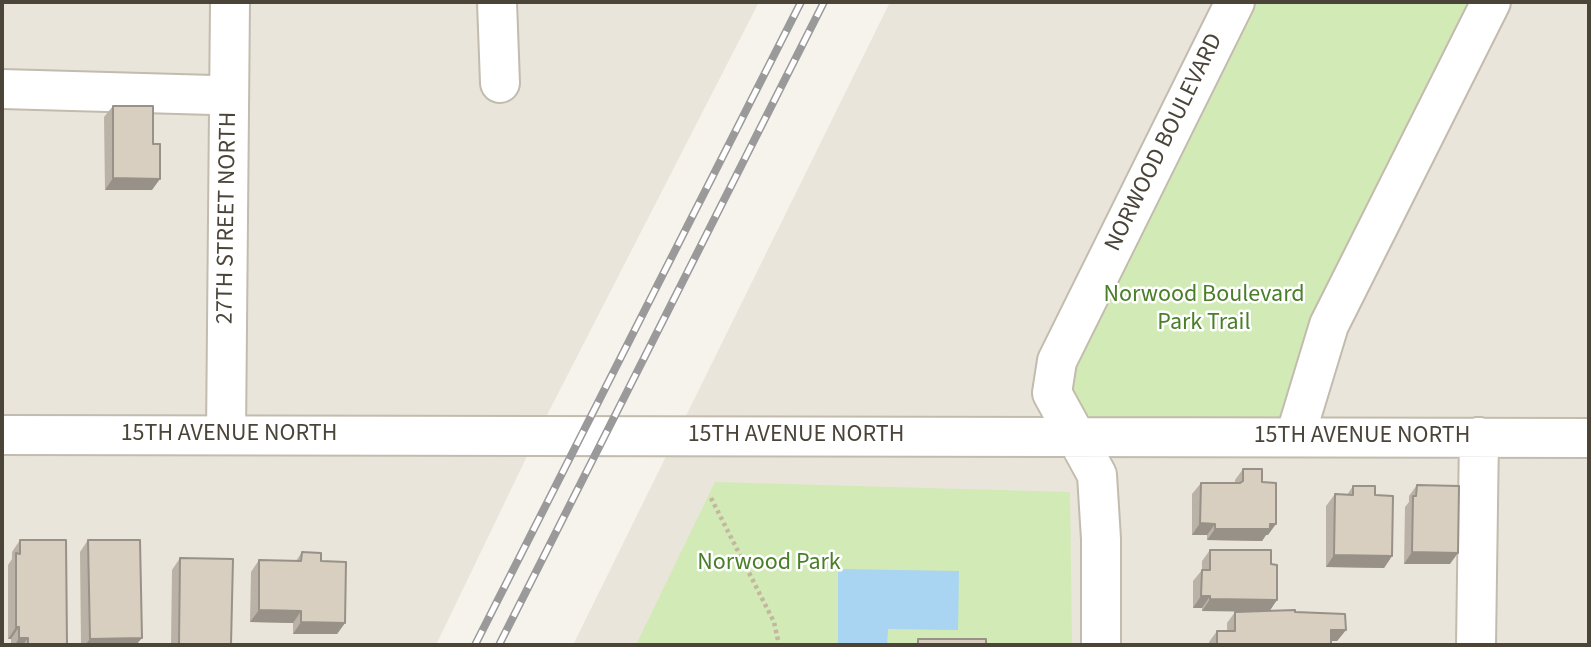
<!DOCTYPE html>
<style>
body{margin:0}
#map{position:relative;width:1591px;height:647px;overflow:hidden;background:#f6f3ec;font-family:"Source Sans 3",sans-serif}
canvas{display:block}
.frame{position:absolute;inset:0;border:4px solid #4b4439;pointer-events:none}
</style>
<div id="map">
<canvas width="1591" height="647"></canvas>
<div class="frame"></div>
</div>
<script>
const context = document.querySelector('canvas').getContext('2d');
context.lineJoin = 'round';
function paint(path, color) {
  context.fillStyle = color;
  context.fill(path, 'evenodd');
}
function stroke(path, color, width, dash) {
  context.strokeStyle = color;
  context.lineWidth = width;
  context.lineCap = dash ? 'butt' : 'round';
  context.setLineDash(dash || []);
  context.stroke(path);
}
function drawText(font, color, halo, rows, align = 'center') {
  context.font = font + ' "Source Sans 3",sans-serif';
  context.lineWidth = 5;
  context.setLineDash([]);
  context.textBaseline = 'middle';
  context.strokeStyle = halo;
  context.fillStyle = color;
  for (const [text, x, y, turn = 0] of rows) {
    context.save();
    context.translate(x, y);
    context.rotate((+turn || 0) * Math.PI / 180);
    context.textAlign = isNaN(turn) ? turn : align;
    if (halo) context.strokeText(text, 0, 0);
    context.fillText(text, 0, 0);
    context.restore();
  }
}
paint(new Path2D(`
 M 2,2 L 759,2 L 545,419 L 436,645 L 2,645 Z
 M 890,2 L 1589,2 L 1589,645 L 573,645 Z`), '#eae5da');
paint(new Path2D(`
 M 1235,2 L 1477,2 L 1281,420 L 1088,418 L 1052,393 Z
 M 715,482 L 1070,492 L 1072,645 L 636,645 Z`), '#d2eab5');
paint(new Path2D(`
 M 838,569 L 959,571 L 958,630 L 888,629 L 887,645 L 838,645 Z`), '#a9d4f2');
const minor = new Path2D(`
 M 497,2 L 500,83
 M 2,89 L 213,95 L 229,92
 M 2,435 L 1589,438
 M 226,435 L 230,2
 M 1295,437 L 1329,325 L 1491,2
 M 1101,645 L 1101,539 L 1097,475 L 1052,393 L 1057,361 L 1235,2
 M 1476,645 L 1479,437`);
stroke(minor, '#c2bbae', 42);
stroke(new Path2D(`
 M 711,498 L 774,622 L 779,645`), '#c4b79f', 4.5, [3.5, 3.5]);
stroke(minor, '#fff', 38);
const rail = new Path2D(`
 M 475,645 L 801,2
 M 499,645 L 824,2`);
stroke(rail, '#9a9a9a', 8);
stroke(rail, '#fff', 5, [16]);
paint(new Path2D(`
 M 113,106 L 152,190 L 105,190 L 104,117 Z
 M 1243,469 L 1262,482 L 1268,535 L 1266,535 L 1262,541 L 1207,540 L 1207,535 L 1192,535 L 1192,494 L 1201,483 L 1235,483 L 1235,480 Z
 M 1417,485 L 1450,564 L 1404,564 L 1405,507 L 1409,502 L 1409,496 Z
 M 1353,486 L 1392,556 L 1384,568 L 1326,567 L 1326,506 L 1335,494 L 1347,495 Z
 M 20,540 L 67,645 L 11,645 L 11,639 L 8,639 L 8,565 L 12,559 L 12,552 Z
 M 88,540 L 136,645 L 81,645 L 80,552 Z
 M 1210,550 L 1270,611 L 1295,612 L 1346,630 L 1337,641 L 1331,641 L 1331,645 L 1209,645 L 1209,642 L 1217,631 L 1227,631 L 1227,623 L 1235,612 L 1246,611 L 1202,611 L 1202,608 L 1193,608 L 1193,581 L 1202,570 L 1202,561 Z
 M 302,552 L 321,561 L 345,623 L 337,634 L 293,634 L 293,623 L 250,622 L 251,572 L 259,560 L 296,561 Z
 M 180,558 L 231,645 L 171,645 L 172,570 Z`), '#bab2a6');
paint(new Path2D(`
 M 113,178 L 160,179 L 152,190 L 105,190 Z
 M 1200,523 L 1215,524 L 1207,535 L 1192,535 Z
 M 1270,524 L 1276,524 L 1268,535 L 1266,535 L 1262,541 L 1207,540 L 1215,529 Z
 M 1412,552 L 1458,553 L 1450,564 L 1404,564 Z
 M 1334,555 L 1392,556 L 1384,568 L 1326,567 Z
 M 1201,596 L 1210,596 L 1202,608 L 1193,608 Z
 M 1210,599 L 1277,600 L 1269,612 L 1202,611 Z
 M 259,610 L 301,611 L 293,623 L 250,622 Z
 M 301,622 L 345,623 L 337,634 L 293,634 Z
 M 16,627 L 19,627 L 11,639 L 8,639 Z
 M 1331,630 L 1346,630 L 1337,641 L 1323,641 Z
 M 19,638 L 28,638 L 23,645 L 15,645 Z
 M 142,638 L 136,645 L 85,645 L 90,639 Z`), '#979187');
const building = new Path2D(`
 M 113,106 L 153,106 L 153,144 L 160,144 L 160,179 L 113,178 Z
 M 1243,469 L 1262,469 L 1262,482 L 1276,483 L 1276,524 L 1270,524 L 1270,529 L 1215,529 L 1215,524 L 1200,523 L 1201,483 L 1240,483 L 1243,481 Z
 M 1417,485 L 1459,486 L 1458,553 L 1412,552 L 1413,496 L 1416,496 Z
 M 1353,486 L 1375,486 L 1375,495 L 1393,496 L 1392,556 L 1334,555 L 1335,494 L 1353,495 Z
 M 20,540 L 66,540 L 67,645 L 28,645 L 28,638 L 19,638 L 19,627 L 16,627 L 16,553 L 20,554 Z
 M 88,540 L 140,540 L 142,638 L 90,639 Z
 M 1210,550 L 1271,550 L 1271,564 L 1277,565 L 1277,600 L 1210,599 L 1210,596 L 1201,596 L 1202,570 L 1210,570 Z
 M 302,552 L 321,553 L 321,561 L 346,562 L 345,623 L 301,622 L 301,611 L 259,610 L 259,560 L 301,561 Z
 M 180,558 L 233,559 L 231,645 L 179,644 Z
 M 1295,610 L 1295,612 L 1345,614 L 1346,630 L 1331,630 L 1331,645 L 1217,645 L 1217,631 L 1235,631 L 1235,612 Z
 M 918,639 L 986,639 L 986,645 L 918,645 Z`);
paint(building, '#d8cfc1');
stroke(building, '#979187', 2);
drawText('24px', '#4b4439', '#fff', [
 ["NORWOOD BOULEVARD",1165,143,-64],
 ["27TH STREET NORTH",228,218,-89],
 ["15TH AVENUE NORTH",229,435],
 ["15TH AVENUE NORTH",796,436],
 ["15TH AVENUE NORTH",1362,437]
]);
drawText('24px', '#4a7f2a', '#fff', [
 ["Norwood Boulevard",1204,296],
 ["Park Trail",1204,324],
 ["Norwood Park",769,564]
]);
</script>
